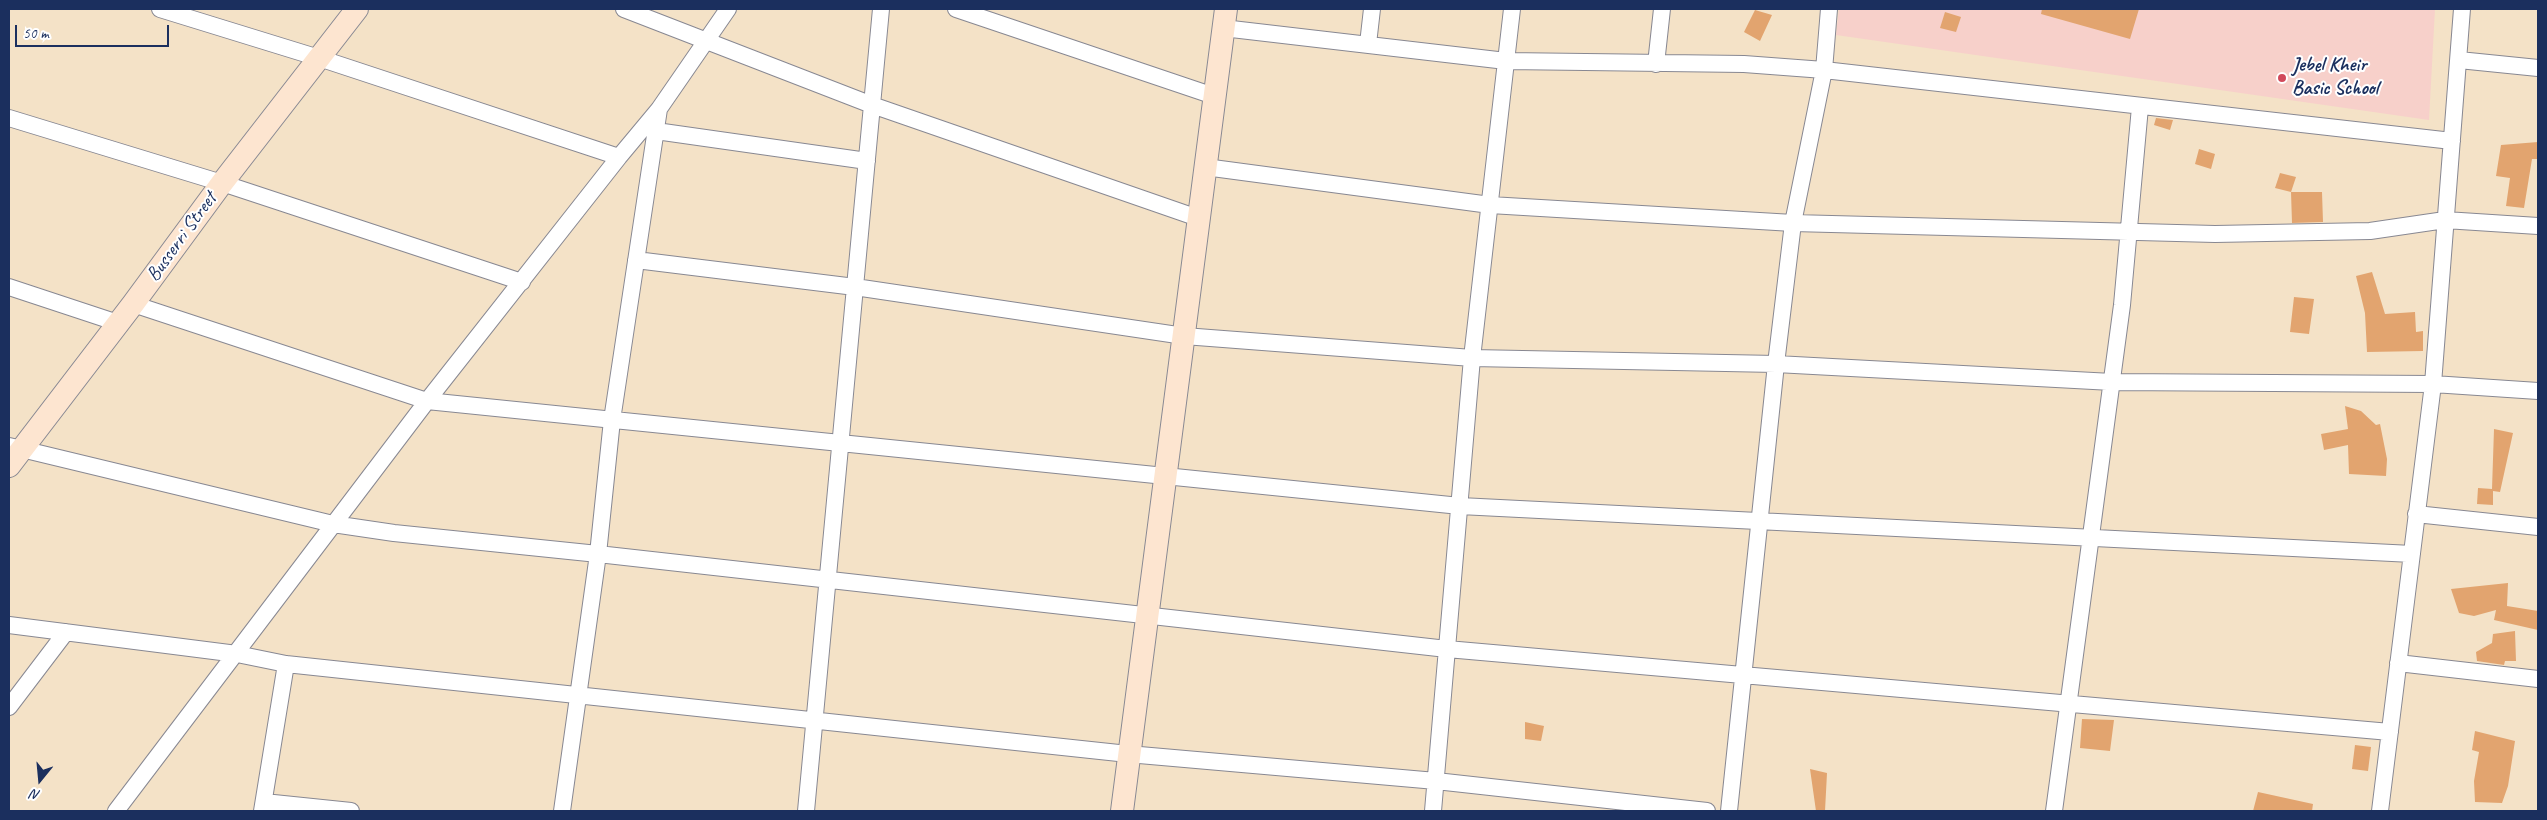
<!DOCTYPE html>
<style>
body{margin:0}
#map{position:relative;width:2547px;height:820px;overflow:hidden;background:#f4e2c7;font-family:Caveat,sans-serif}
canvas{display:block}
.frame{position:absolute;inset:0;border:10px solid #1b2f5e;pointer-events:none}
.north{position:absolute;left:15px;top:755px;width:50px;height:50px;-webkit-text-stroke:4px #fff;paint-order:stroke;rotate:197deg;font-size:14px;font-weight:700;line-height:20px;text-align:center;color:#1b2f5e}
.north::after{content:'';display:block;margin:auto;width:18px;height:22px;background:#1b2f5e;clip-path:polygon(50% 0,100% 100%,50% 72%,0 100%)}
.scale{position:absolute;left:15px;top:25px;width:154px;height:22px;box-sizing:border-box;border:2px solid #1b2f5e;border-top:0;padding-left:6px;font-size:15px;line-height:18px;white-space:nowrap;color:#1b2f5e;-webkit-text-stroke:4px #fff;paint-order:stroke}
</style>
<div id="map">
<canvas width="2547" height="820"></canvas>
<div class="frame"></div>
<div class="north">N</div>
<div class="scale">50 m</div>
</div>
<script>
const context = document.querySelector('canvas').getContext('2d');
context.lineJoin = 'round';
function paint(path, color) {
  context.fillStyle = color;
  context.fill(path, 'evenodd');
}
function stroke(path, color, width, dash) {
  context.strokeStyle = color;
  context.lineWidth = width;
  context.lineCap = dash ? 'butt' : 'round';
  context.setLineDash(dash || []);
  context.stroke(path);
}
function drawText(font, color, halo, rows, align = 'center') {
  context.font = font + ' Caveat,sans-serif';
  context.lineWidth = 4;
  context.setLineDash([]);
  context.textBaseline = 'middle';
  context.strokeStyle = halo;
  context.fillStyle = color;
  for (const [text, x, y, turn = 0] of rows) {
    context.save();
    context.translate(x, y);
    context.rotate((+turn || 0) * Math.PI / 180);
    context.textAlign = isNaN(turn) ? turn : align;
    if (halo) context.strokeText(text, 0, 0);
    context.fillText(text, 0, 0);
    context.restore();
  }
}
paint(new Path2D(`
 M 1839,9 L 2435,9 L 2429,120 L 1836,35 Z`), '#f7d0ca');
paint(new Path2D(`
 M 2042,9 L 2139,9 L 2130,39 L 2041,14 Z
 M 1755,10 L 1772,15 L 1760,41 L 1744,32 Z
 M 1945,12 L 1961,17 L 1956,32 L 1940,28 Z
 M 2156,118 L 2173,120 L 2170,130 L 2154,125 Z
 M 2538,142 L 2538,159 L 2532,159 L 2524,208 L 2506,206 L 2510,178 L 2496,176 L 2501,145 Z
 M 2199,149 L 2215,154 L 2211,169 L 2195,164 Z
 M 2280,173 L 2296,177 L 2291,192 L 2322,192 L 2323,222 L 2292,223 L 2291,192 L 2275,188 Z
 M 2372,272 L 2385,314 L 2415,312 L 2416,332 L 2423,331 L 2423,351 L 2367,352 L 2365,313 L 2356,276 Z
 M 2294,297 L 2314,299 L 2309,334 L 2290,332 Z
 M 2345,406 L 2361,411 L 2376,425 L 2380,424 L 2387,459 L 2386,476 L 2349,474 L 2348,445 L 2324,450 L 2321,434 L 2348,429 Z
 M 2494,429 L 2513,433 L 2500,492 L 2493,491 L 2493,505 L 2477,504 L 2478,488 L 2492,489 Z
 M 2508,583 L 2507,606 L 2538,611 L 2538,630 L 2494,620 L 2496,610 L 2474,616 L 2459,613 L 2451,589 Z
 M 2515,631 L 2516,661 L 2505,661 L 2504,665 L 2477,661 L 2476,652 L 2492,643 L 2493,634 Z
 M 2082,719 L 2114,720 L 2110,751 L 2080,748 Z
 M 1525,722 L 1544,726 L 1541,741 L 1525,739 Z
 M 2475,731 L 2515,741 L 2508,786 L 2502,803 L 2475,802 L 2474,781 L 2479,752 L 2472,750 Z
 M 2355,745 L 2371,747 L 2368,771 L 2352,769 Z
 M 1810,769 L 1827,773 L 1825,811 L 1816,811 Z
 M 2258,792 L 2313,804 L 2312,811 L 2253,811 Z`), '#e2a46f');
const street = new Path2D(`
 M 160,9 L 319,58 L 619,157
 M 624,9 L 872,105 L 806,811
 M 881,9 L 872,105 L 1198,218
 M 956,9 L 1214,96
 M 1223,28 L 1506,61 L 1744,64 L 1824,70 L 2452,141
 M 1368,44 L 1372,9
 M 2459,60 L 2538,68
 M 1656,64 L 1662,9
 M 9,118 L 222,183 L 522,282
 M 656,131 L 867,161
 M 1205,167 L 1490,205 L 1793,223 L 2215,234 L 2370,231 L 2445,220 L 2538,226
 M 636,260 L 855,287 L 1184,336 L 1472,358 L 1776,364 L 2112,382 L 2433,384 L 2538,391
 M 9,287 L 118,323
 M 133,304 L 427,401 L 1460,506 L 2412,554
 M 9,446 L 333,524 L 394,533 L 598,554 L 1447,649 L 2390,732
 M 2416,514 L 2538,527
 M 9,625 L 237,654 L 286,664 L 1128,754 L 1436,781 L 1707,811
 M 2398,663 L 2538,679
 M 9,707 L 66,632
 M 264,802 L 351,811
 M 116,811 L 427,401 L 619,157 L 659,109 L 728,9
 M 262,811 L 286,664
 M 562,811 L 598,554 L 612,420 L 659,109
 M 1433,811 L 1472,358 L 1512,9
 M 1729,811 L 1776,364 L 1793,223 L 1824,70 L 1829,9
 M 2054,811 L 2122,305 L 2140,107
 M 2380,811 L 2433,384 L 2462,9`);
const secondary = new Path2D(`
 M 9,466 L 133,304 L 222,183 L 357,9
 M 1122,811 L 1226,9`);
stroke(street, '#888892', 18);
stroke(secondary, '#888892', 24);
stroke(street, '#fff', 16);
stroke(secondary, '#fde5d0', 22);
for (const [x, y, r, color] of [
 [2282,78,5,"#d1495b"]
]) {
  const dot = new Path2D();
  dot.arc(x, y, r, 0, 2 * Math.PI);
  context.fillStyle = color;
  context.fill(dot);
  stroke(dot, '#fff', 2);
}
drawText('bold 20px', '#1b2f5e', '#fff', [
 ["Jebel Kheir",2292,66],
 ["Basic School",2292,89]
], 'left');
drawText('20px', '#1b2f5e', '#fff', [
 ["Busserri Street",182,237,-54]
]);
</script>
